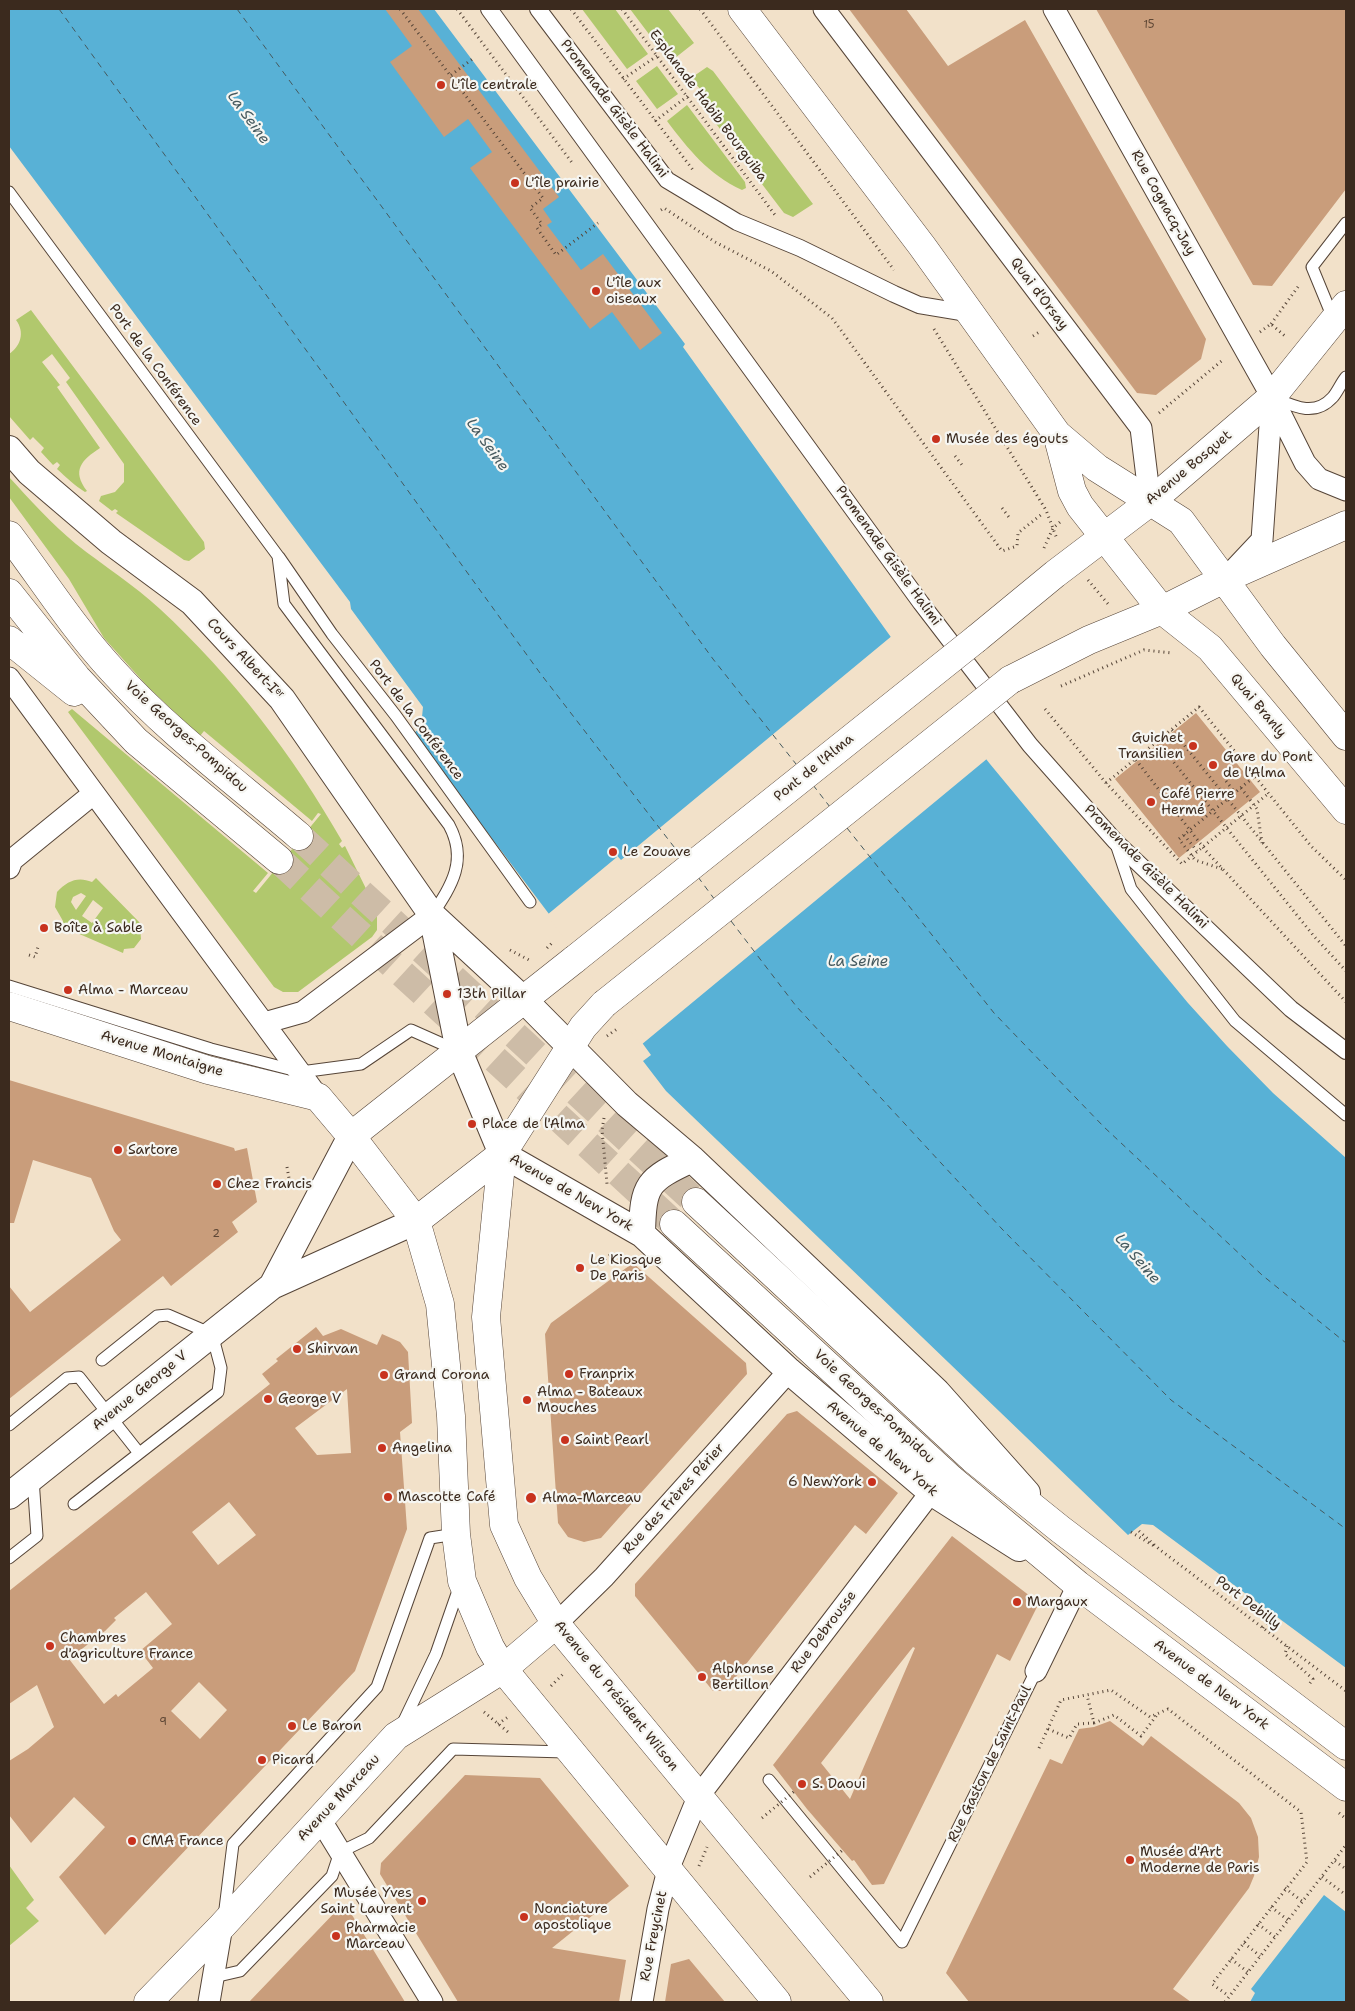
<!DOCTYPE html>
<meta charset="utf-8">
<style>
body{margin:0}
#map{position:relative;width:1355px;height:2011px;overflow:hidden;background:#f2e1c9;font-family:"Shantell Sans",sans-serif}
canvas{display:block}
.frame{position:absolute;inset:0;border:10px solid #3b2a1e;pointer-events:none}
</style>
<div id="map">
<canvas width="1355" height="2011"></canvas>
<div class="frame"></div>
</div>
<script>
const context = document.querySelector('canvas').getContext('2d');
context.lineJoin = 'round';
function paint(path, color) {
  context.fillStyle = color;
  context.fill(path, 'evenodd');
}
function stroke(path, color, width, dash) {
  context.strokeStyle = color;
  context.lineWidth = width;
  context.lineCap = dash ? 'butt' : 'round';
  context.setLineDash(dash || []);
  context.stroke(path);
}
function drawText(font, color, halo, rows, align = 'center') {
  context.font = font + ' "Shantell Sans",sans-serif';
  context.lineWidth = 4.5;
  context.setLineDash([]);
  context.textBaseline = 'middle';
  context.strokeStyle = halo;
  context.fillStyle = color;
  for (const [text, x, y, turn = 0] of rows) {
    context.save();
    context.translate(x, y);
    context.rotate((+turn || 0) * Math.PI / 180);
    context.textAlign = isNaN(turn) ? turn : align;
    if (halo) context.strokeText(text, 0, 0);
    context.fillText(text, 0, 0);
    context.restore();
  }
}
paint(new Path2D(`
 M 582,9 L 615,9 L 648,54 L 627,69 Z
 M 630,9 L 668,9 L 694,43 L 670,62 Z
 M 657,66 L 678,94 L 657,109 L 636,81 Z
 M 707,67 L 713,71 L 813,204 L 793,217 L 784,213 L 698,100 L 705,95 L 691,78 Z
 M 687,105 L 745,182 L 746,188 L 742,190 C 708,174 689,150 667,121 Z
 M 31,310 L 204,542 L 205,549 L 189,561 L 184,560 L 116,513 L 118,511 L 115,509 L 112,511 L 99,501 L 101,496 L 115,492 L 124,482 L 124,464 L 66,382 L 70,378 L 52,354 L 42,362 L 60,385 L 57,387 L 100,448 C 82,460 71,470 87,491 L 85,492 C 75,486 66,477 57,469 L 60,465 L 57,462 L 53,465 L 41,452 L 44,448 L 33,437 L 30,440 L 9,416 L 9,354 C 21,346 25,332 16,320 Z
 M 9,477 C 30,500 51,523 76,544 C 104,566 134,585 160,609 C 233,677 293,755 342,841 L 339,844 L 342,848 L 345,846 L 377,911 L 377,930 L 372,937 L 298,992 L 283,992 L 274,987 L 68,712 L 72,709 L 268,873 L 253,891 L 256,893 L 321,814 L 318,813 L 312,821 L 204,731 L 200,736 L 148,687 L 104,638 L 69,579 L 9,497 Z
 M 96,878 L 142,925 L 140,927 L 141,939 L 134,948 L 124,949 L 123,953 L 61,926 L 63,921 L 55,907 L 57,892 C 67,881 78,876 92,882 ZM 81,893 L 86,896 L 76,910 L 71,902 L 73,897 ZM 93,900 L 103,908 L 92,923 L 82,916 Z
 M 9,1865 L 34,1900 L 26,1908 L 39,1921 L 9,1946 Z`), '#b1c86d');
paint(new Path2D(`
 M 9,9 L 434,9 L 685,344 L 683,347 L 893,640 L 990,764 L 1188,1003 L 1227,1046 L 1273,1093 L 1346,1158 L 1346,1668 L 1153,1525 L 1142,1524 L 1128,1535 L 666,1091 L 643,1061 L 651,1055 L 643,1044 L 549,914 L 413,734 L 421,727 L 423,707 L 351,609 L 350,602 L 9,146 Z
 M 1324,1895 L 1346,1912 L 1346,2002 L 1250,2002 L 1255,1993 L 1251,1989 Z`), '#58b1d6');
paint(new Path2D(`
 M 893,635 L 988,758 L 641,1045 L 547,915 L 617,857 L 610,848 L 621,860 Z`), '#f2e1c9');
stroke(new Path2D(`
 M 59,9 L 540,673 L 681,856
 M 237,9 L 713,659 L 796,764
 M 813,785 L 830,807
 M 847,828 L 994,1013 L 1104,1127 L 1262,1275 L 1346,1343
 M 698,877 L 715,900
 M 731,921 L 796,1006 L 1002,1229 L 1171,1400 L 1346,1529`), '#45595e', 1, [6, 5]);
paint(new Path2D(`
 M 385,9 L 418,9 L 559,197 L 543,209 L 552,222 L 547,225 L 581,270 L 603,254 L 662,333 L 640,350 L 612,312 L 590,329 L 470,168 L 492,152 L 468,119 L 444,137 L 390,62 L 412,46 Z
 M 849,9 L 906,9 L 948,66 L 1025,20 L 1206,339 L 1201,359 L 1156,395 L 1137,393 Z
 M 1096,9 L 1346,9 L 1346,189 L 1272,286 L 1253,285 Z
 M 1196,713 L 1260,792 L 1179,858 L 1115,779 Z
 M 9,1080 L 234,1148 L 235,1151 L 247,1148 L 257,1202 L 232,1222 L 238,1232 L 171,1286 L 163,1276 L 9,1399 L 9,1286 L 30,1312 L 121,1240 L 114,1231 L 91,1178 L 33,1160 L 14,1223 L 9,1223 Z
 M 633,1263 L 746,1363 L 747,1374 L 601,1538 L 584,1542 L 568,1537 L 558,1523 L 545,1334 L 551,1323 Z
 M 316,1327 L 323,1336 L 341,1329 L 377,1345 L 382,1334 L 400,1342 L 408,1352 L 412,1423 L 400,1432 L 407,1529 L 355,1671 L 105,1935 L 59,1877 L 105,1827 L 74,1797 L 31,1843 L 9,1815 L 9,1761 L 28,1749 L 54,1727 L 37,1685 L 9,1704 L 9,1591 L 270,1384 L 262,1374 L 278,1361 L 276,1359 ZM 347,1389 L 351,1453 L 317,1455 L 295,1428 ZM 229,1502 L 256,1535 L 218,1565 L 192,1532 ZM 146,1592 L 172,1624 L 140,1651 L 153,1668 L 118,1697 L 116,1694 L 104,1704 L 69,1659 L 105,1631 L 116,1620 L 114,1618 ZM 199,1682 L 227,1710 L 200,1739 L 171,1711 Z
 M 797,1411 L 898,1493 L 866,1534 L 855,1525 L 725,1691 L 713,1691 L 635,1596 L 635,1584 L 787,1414 Z
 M 952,1536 L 1039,1603 L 1010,1661 L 997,1654 L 884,1884 L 872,1885 L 854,1860 L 852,1861 L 807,1809 L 773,1765 ZM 913,1647 L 915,1648 L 850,1799 L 821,1763 Z
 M 1110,1721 L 1143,1746 L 1151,1736 L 1239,1803 L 1251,1818 L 1258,1837 L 1259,1857 L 1254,1876 L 1249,1888 L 1173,1989 L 1191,2002 L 969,2002 L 946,1973 L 1050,1759 L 1062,1764 L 1079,1729 L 1094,1727 Z
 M 465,1775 L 540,1778 L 629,1886 L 552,1948 L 626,1960 L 619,2002 L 458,2002 L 380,1874 L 381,1863 Z
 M 338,1909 L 349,1910 L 405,2002 L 249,2002 Z
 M 689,1959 L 725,2002 L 665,2002 L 671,1964 Z`), '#c99d7b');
stroke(new Path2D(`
 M 299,836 L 696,1202
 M 279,860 L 674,1224`), '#cdbca7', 28, [28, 14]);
const service = new Path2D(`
 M 9,192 L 278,556 L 284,604 L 449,825 C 468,860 452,885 432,915
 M 1333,318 L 1312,267 L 1346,223
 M 1275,398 C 1295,407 1315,417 1333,397 C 1338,391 1341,383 1346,377
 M 279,557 L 332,634 L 396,716 L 530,902
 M 1116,844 L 1131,889 L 1235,1021 L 1346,1115
 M 9,986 L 211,1049 L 301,1072 L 361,1064 L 411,1030 L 456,1050
 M 9,1425 L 67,1378 L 79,1377 L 139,1453
 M 74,1504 L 218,1392 L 221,1368 L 212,1334 L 168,1315 L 157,1316 L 102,1360
 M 9,1558 L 37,1536 L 33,1479
 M 402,1725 L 436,1654 L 460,1585
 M 769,1780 L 902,1942 L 1036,1671
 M 224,1917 L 233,1844 L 377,1687 L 430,1538 L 456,1534
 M 214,1977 L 240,1971 L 332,1876 L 340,1852 L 369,1838 L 453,1749 L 566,1752`);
const pedestrian = new Path2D(`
 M 489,9 L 921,603 L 1030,745 L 1115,841 L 1291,1009 L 1346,1051
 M 538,9 L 667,180 L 737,222 L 800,248 L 894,294 L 919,305 L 973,314`);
const minor = new Path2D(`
 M 824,9 L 1141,428 L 1150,502
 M 1054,9 L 1272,397 L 1305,463 L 1319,479 L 1346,490
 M 1230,574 L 1262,540 L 1272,397
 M 9,678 L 318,1097
 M 9,868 L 12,860 L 93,794
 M 264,1023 L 303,1012 L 432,915
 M 556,1624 L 604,1577 L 789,1371
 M 1036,1671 L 1078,1585
 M 320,1819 L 432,2002
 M 209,2002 L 222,1926
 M 642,2002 L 658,1909 L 668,1870 L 698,1797 L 931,1492`);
const tertiary = new Path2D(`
 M 9,449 L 29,472 L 111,542 L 192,602 L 282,699 L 432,915 L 524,1000 L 627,1104 L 692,1159 L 937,1392 L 1027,1493
 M 432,915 L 459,1051 L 502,1154 L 642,1234 L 789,1371 L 931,1492 L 1019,1548
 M 642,1234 C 643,1184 647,1180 692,1159
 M 272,1286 L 351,1136
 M 9,1496 L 272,1286 L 416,1221`);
const secondary = new Path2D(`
 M 9,1006 L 208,1070 L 318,1097 L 351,1136
 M 416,1221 L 502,1154
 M 148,2002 L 222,1926 L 396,1736 L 503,1669 L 556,1624`);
const primary = new Path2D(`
 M 742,9 L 922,246 L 1057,434 L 1097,468 L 1181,521 L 1273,646 L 1346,736
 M 1057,434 L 1072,491 L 1080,506 L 1162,610 L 1210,648 L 1346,810
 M 9,535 C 43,580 74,629 112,670 C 168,732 236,782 299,836
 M 9,593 L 77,678 L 136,741 L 279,860
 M 976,639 L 1055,574 L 1150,502 L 1272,397 L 1346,305
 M 9,640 L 74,692
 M 1010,680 L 1089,640 L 1162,610 L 1224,579 L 1346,525
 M 575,959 L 351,1136 L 416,1221 L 440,1304 L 451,1416 L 456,1534 L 462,1581 L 490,1647 L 503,1669 L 777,2002
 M 604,1004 L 583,1027 L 502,1154 L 486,1317 L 504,1525 L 528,1578 L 556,1624 L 869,2002
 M 696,1202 L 973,1459 L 1060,1529 L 1346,1746
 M 674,1224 L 951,1479 L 1078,1585 L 1346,1787`);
stroke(service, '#564538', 13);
stroke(pedestrian, '#564538', 18);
stroke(minor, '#564538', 23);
stroke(tertiary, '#564538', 28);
stroke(secondary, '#564538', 29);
stroke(primary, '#564538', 29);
stroke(new Path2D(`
 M 400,9 L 543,198 L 530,208 L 542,224 L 537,228 L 556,255 L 598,223
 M 457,9 L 573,164
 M 571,9 L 693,170
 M 622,9 L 775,215
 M 700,9 L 894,270
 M 451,75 L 475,57
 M 623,79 L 657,56
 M 655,121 L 688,96
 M 661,210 L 664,208 L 715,242 L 771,271 L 832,318 L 1002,551 L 1017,546 L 1018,533 L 1042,514
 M 1271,324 L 1300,284
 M 934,329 L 1046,510 L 1057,539
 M 1260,332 L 1271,324 L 1286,337
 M 1033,336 L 1041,331
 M 1159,413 L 1224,359
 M 955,456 L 962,465
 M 1002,508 L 1011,520
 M 1044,548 L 1053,528 L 1060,522
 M 1088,580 L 1108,604
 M 1061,686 L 1144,650 L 1172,653
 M 1045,709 L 1106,783 L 1182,864 L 1269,793
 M 1172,730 L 1346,946
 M 1155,739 L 1313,935 L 1346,971
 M 1133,756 L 1206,851 L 1346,1002
 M 1226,781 L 1235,793
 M 1106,783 L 1199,707 L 1311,846 L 1346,880
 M 1241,788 L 1257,809 L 1262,843
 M 1184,835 L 1197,851
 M 1222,869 L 1195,860 L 1179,839 L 1255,776
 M 510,950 L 531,961
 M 29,955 L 35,957 L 38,947
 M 604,1118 L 602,1130 L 607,1184
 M 287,1167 L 290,1184
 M 597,1265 L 613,1253
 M 1139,1531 L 1159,1549 L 1346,1691
 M 1131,1532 L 1154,1546
 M 1263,1628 L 1273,1614
 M 1287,1646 L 1285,1654 L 1313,1679 L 1308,1686
 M 551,1686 L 563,1674
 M 484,1712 L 508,1732
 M 1094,1723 L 1114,1715 L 1141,1736 L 1157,1715
 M 498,1724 L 508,1717
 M 1048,1729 L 1069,1738 L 1077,1724 L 1094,1723 L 1087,1695
 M 1039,1748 L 1061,1700 L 1111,1690 L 1150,1717 L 1168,1709 L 1301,1812 L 1307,1862 L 1212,1984 L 1229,1996
 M 1339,1813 L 1346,1819
 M 1335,1861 L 1346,1869
 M 699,1866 L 707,1847
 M 1322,1877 L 1346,1895
 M 1285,1888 L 1303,1902
 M 1271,1907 L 1288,1920
 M 1258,1924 L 1275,1937
 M 1244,1943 L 1260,1956
 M 1231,1959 L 1248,1972
 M 1225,2002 L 1346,1845`), '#564538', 3, [1, 4]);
stroke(service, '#fff', 11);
stroke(pedestrian, '#fff', 16);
stroke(minor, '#fff', 21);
stroke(tertiary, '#fff', 26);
stroke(secondary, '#fff', 28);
stroke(primary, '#fff', 28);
const primaryBridge = new Path2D(`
 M 575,959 L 976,639
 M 604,1004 L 1010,680`);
stroke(primaryBridge, '#564538', 29, []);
stroke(new Path2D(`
 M 547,948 L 552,943
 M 607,1036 L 617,1029
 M 762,1818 L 796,1790
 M 810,1877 L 844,1849`), '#564538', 3, [1, 4]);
stroke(primaryBridge, '#fff', 28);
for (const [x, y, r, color] of [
 [441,85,5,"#c8321e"],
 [515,183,5,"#c8321e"],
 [596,291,5,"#c8321e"],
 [936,439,5,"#c8321e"],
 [1193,746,5,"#c8321e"],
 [1213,765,5,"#c8321e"],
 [1151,802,5,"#c8321e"],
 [613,852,5,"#c8321e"],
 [44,928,5,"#c8321e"],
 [68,990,5,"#c8321e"],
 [447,994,5,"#c8321e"],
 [472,1124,5,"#c8321e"],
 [118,1150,5,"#c8321e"],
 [217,1184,5,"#c8321e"],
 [580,1268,5,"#c8321e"],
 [297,1349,5,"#c8321e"],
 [569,1374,5,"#c8321e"],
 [384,1375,5,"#c8321e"],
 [268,1399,5,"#c8321e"],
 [527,1400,5,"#c8321e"],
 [565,1440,5,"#c8321e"],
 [382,1448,5,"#c8321e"],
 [872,1482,5,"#c8321e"],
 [388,1497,5,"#c8321e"],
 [531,1498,6,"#c8321e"],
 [1017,1602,5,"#c8321e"],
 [50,1646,5,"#c8321e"],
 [702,1677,5,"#c8321e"],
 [292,1726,5,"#c8321e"],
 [262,1760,5,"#c8321e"],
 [802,1784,5,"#c8321e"],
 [132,1841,5,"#c8321e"],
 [1130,1860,5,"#c8321e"],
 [422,1901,5,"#c8321e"],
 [524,1917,5,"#c8321e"],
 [336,1936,5,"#c8321e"]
]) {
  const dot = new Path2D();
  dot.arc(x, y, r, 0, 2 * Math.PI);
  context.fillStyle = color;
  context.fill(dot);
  stroke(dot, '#f6f6f2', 2);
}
drawText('11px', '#5e4735', null, [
 ["15",1149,25],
 ["2",216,1234],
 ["9",163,1722]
]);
drawText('14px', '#3b2a1e', '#f6f6f2', [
 ["L'île centrale",451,85],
 ["L'île prairie",525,183],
 ["L'île aux",606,283],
 ["oiseaux",606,299],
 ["Musée des égouts",946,439],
 ["Guichet",1183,738,"right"],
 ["Transilien",1183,754,"right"],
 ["Gare du Pont",1223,757],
 ["de l'Alma",1223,773],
 ["Café Pierre",1161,794],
 ["Hermé",1161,810],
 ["Le Zouave",623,852],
 ["Boîte à Sable",54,928],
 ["Alma - Marceau",78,990],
 ["13th Pillar",457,994],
 ["Place de l'Alma",482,1124],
 ["Sartore",128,1150],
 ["Chez Francis",227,1184],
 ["Le Kiosque",590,1260],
 ["De Paris",590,1276],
 ["Shirvan",307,1349],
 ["Franprix",579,1374],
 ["Grand Corona",394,1375],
 ["Alma - Bateaux",537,1392],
 ["Mouches",537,1408],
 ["George V",278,1399],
 ["Saint Pearl",575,1440],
 ["Angelina",392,1448],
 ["6 NewYork",862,1482,"right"],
 ["Mascotte Café",398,1497],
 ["Alma-Marceau",542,1498],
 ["Margaux",1027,1602],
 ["Chambres",60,1638],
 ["d'agriculture France",60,1654],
 ["Alphonse",712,1669],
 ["Bertillon",712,1685],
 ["Le Baron",302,1726],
 ["Picard",272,1760],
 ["S. Daoui",812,1784],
 ["CMA France",142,1841],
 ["Musée d'Art",1140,1852],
 ["Moderne de Paris",1140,1868],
 ["Musée Yves",412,1893,"right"],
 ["Saint Laurent",412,1909,"right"],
 ["Nonciature",534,1909],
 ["apostolique",534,1925],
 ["Pharmacie",346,1928],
 ["Marceau",346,1944]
], 'left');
drawText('14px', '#3b2a1e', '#f6f6f2', [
 ["Esplanade Habib Bourguiba",708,106,53],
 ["Promenade Gisèle Halimi",614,109,53],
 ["Rue Cognacq-Jay",1163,203,61],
 ["Quai d'Orsay",1039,294,53],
 ["Port de la Conférence",155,365,54],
 ["Avenue Bosquet",1189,468,-40],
 ["Promenade Gisèle Halimi",888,556,54],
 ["Cours Albert-Iᵉʳ",245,659,47],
 ["Quai Branly",1258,706,50],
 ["Port de la Conférence",416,720,53],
 ["Voie Georges-Pompidou",186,737,42],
 ["Pont de l'Alma",814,768,-39],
 ["Promenade Gisèle Halimi",1146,867,45],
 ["Avenue Montaigne",162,1054,17],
 ["Avenue de New York",571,1193,30],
 ["Avenue George V",140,1391,-39],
 ["Voie Georges-Pompidou",874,1407,43],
 ["Avenue de New York",882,1449,40],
 ["Rue des Frères Périer",674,1499,-48],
 ["Port Debilly",1248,1603,37],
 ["Rue Debrousse",824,1632,-53],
 ["Avenue de New York",1211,1685,37],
 ["Avenue du Président Wilson",616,1696,51],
 ["Rue Gaston de Saint-Paul",990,1764,-64],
 ["Avenue Marceau",339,1798,-47],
 ["Rue Freycinet",654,1936,-79]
]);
drawText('italic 15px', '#45595e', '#f6f6f2', [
 ["La Seine",248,118,54],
 ["La Seine",487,445,54],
 ["La Seine",858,962],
 ["La Seine",1137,1259,49]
]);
</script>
